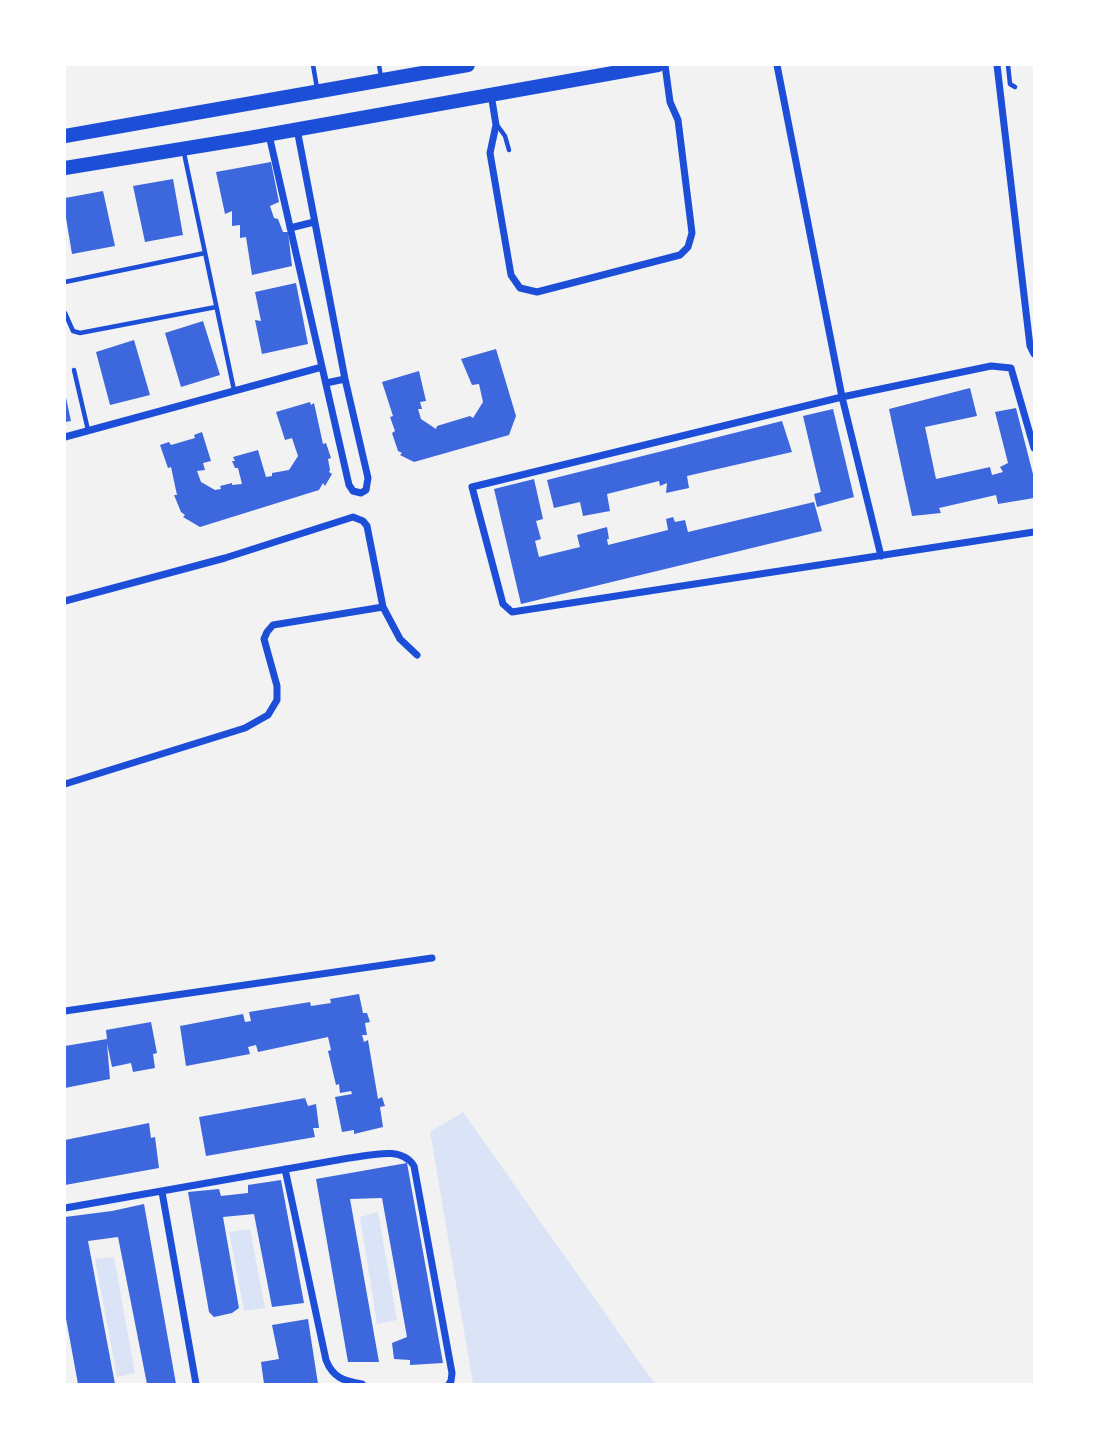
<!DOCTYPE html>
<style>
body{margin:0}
#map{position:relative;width:1099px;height:1449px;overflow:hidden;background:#f2f2f2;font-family:"Titillium Web",sans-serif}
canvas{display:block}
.frame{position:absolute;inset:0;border:66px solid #fff;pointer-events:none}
</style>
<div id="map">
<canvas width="1099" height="1449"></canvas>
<div class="frame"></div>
</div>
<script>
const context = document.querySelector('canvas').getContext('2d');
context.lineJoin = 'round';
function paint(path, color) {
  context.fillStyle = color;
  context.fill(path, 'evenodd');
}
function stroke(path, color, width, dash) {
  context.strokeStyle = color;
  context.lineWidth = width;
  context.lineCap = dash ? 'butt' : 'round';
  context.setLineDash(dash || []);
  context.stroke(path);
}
paint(new Path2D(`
 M 463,1112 L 655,1384 L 473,1384 L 430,1132 Z
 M 378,1212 L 397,1320 L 377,1324 L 360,1217 Z
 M 250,1229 L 265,1308 L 244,1311 L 229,1232 Z
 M 114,1257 L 135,1373 L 117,1377 L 95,1259 Z`), '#dbe4f7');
paint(new Path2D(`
 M 271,162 L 279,202 L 270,206 L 274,218 L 278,219 L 283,232 L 288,232 L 292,266 L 252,275 L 246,237 L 240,238 L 240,225 L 232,226 L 232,211 L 225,214 L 216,172 Z
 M 173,179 L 183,235 L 145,242 L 133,186 Z
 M 103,191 L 115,246 L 72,254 L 65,212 L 65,198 Z
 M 296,283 L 308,344 L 262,354 L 255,320 L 261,321 L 255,292 Z
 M 203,321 L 220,375 L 181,387 L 165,333 Z
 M 134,340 L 150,395 L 110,405 L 96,352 Z
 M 496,349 L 516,416 L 509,435 L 414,462 L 400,455 L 402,453 L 398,451 L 392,433 L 395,431 L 390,417 L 393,416 L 382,382 L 419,371 L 426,401 L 420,402 L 422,409 L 418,409 L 421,419 L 436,429 L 437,426 L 470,416 L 473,418 L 483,402 L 479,384 L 472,385 L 461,359 Z
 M 970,388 L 977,416 L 925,427 L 936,479 L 990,467 L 992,475 L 1003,472 L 1000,467 L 1008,463 L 995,412 L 1016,408 L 1034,478 L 1034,498 L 998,504 L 996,495 L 939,508 L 941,513 L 912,516 L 889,409 Z
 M 65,393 L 71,421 L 65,422 Z
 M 310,402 L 311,405 L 314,403 L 323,444 L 326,443 L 331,458 L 328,459 L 330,470 L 329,472 L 332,474 L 325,486 L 323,483 L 319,490 L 200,527 L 183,517 L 185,515 L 181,512 L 174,495 L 177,495 L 171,467 L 168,468 L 160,445 L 169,442 L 171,445 L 195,438 L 194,435 L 202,432 L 211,461 L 203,463 L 205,470 L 197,471 L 201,482 L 215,490 L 221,489 L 220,486 L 232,483 L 232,485 L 242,484 L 238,468 L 235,468 L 232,461 L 235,461 L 233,457 L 258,450 L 266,477 L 272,476 L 272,473 L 289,470 L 298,456 L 292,438 L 285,440 L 276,412 Z
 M 833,409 L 854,497 L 817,507 L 814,494 L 821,492 L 803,416 Z
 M 782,421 L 792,452 L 687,476 L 689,488 L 666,493 L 667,483 L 660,486 L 659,481 L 607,494 L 610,511 L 583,516 L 580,502 L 554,508 L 547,480 Z
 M 534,479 L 543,519 L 536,521 L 541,539 L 535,541 L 539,557 L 580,547 L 577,535 L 607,527 L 609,539 L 607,539 L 608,545 L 668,530 L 666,519 L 673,517 L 675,522 L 685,520 L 688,532 L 814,502 L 822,531 L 521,604 L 494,489 Z
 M 359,994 L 363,1013 L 367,1013 L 370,1022 L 365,1023 L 367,1035 L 362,1035 L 364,1042 L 368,1040 L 378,1099 L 382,1097 L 385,1106 L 380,1107 L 383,1127 L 354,1134 L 354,1130 L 342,1132 L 335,1097 L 352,1094 L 351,1091 L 340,1093 L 339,1084 L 336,1085 L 328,1051 L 331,1050 L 328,1037 L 258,1052 L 256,1045 L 248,1047 L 250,1054 L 186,1066 L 180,1026 L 243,1014 L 245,1022 L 251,1021 L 249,1012 L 310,1002 L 311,1006 L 331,1003 L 330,999 Z
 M 151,1022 L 157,1053 L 153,1054 L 155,1068 L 133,1072 L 131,1063 L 112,1067 L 107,1043 L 110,1079 L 65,1088 L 65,1046 L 107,1039 L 106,1030 Z
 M 305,1098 L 308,1106 L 316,1104 L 319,1128 L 313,1128 L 315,1137 L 206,1156 L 199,1117 Z
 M 149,1123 L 151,1138 L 155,1137 L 159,1168 L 65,1185 L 65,1140 Z
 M 407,1163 L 443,1363 L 410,1365 L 410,1360 L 394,1359 L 392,1343 L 407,1337 L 382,1198 L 350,1199 L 379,1362 L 348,1362 L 316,1179 Z
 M 281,1180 L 304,1303 L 272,1307 L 254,1214 L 223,1217 L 239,1308 L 232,1313 L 214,1317 L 209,1312 L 188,1192 L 219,1189 L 221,1196 L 248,1193 L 248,1185 Z
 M 144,1204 L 176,1384 L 147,1384 L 118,1237 L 88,1241 L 115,1384 L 78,1384 L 65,1313 L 65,1217 L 112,1211 Z
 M 308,1319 L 318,1384 L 264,1384 L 261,1362 L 279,1359 L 272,1325 Z`), '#3d67dc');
stroke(new Path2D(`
 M 313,65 L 317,88
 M 379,65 L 381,77
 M 1008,65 L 1010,84 L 1015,87
 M 497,125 L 505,136 L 509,150
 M 184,153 L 234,390
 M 65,282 L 205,253
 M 65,313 L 73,331 L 80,333 L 216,307
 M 74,370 L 88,430`), '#1d4ed8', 4.5);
stroke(new Path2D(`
 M 777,65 L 842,397 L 881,556
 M 997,65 L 1030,346 L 1034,354
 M 491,94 L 496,125 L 490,153 L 511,275 L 520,288 L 537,292 L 680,255 L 688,247 L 692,233 L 678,120 L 670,102 L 665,65
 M 269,135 L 349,485 L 353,491 L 361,493 L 366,490 L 368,478 L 345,379 L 297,129
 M 290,228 L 314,222
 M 326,383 L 345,379
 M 65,437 L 322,367
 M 1034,448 L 1011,368 L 991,366 L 842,397 L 472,487 L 503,604 L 512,612 L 1034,532
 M 65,601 L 225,558 L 353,517 L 363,521 L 367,526 L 383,607
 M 65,784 L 245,728 L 268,715 L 277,700 L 277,686 L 264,639 L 267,632 L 273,625 L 383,607 L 400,639 L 417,655
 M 65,1011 L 432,958
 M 285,1169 L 326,1360 C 333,1378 344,1381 362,1384
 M 162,1192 L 196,1384
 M 65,1208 L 349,1158 C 370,1156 401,1145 414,1166 L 452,1373 L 451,1381 L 449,1384`), '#1d4ed8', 7);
stroke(new Path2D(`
 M 65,136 L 468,65
 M 65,168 L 249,138 L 658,65`), '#1d4ed8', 14);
</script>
